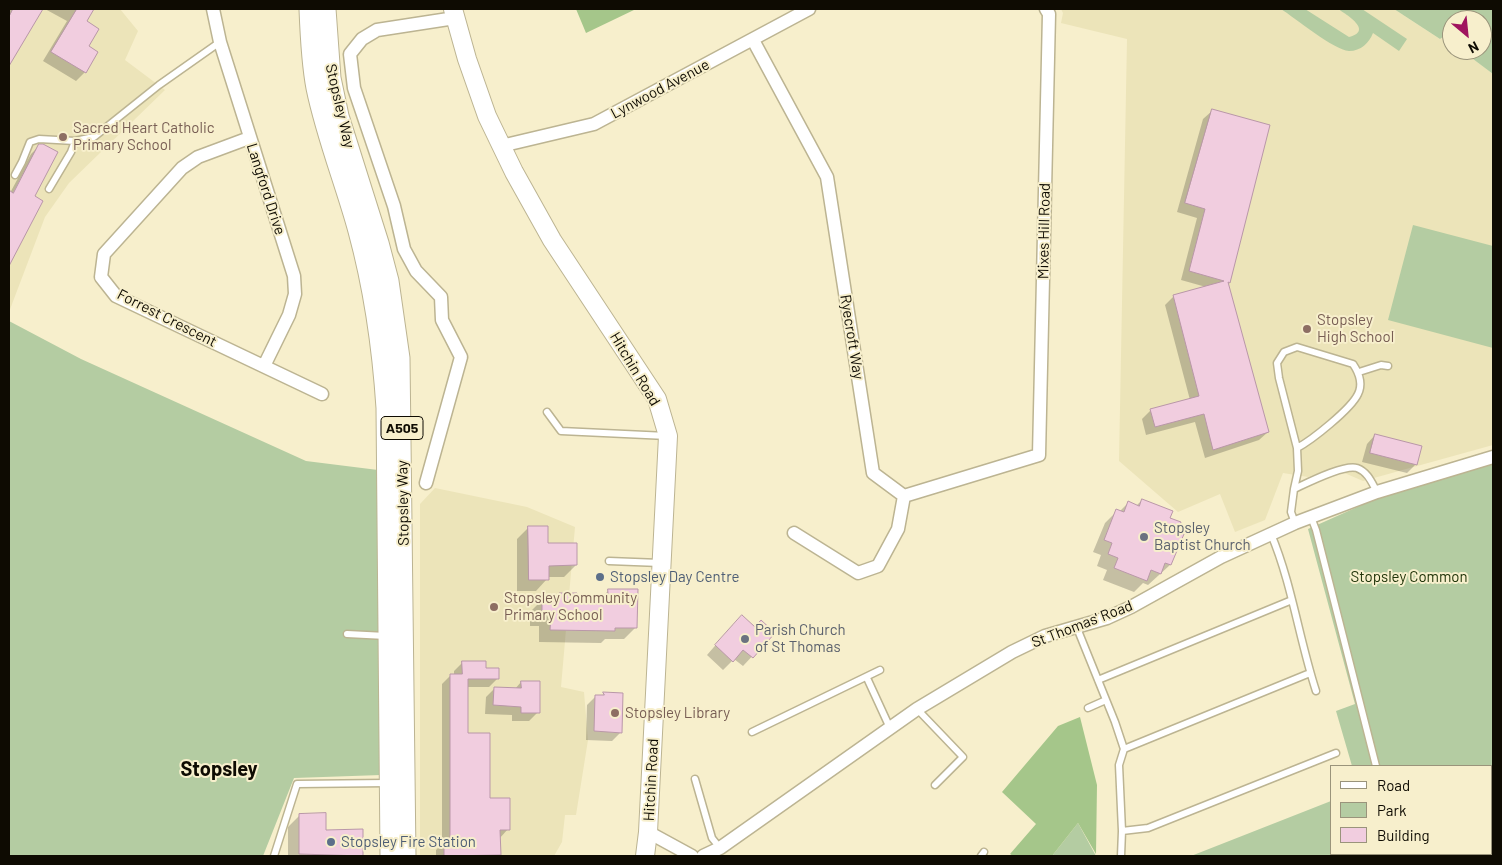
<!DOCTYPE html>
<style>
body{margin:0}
#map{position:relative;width:1502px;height:865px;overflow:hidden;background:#f7efcc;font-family:Barlow,sans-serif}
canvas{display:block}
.frame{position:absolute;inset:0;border:10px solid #0e0b02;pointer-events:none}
.legend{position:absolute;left:1330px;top:765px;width:162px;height:90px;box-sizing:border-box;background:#f7efcc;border:1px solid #9a947b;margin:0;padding:6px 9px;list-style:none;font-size:15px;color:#0e0b02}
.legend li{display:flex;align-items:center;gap:10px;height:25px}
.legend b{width:25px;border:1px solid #9a947b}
.north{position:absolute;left:1442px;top:10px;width:50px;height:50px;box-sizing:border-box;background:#f7efcc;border:1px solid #9a947b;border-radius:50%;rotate:152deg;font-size:14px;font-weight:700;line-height:20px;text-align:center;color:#0e0b02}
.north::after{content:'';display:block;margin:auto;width:18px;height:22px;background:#a0145f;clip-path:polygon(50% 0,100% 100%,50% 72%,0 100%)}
</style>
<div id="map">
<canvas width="1502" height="865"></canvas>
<div class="frame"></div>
<ul class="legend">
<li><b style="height:6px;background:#fff"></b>Road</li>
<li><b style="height:14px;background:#b4cca2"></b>Park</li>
<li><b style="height:14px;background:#f1cddf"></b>Building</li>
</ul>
<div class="north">N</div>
</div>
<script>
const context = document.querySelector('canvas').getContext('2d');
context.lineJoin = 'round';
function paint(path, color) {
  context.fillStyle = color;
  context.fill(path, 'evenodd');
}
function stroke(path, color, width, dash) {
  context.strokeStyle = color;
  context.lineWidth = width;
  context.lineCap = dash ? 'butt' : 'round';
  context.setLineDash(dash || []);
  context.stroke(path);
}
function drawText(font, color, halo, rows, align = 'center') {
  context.font = font + ' Barlow,sans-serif';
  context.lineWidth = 4;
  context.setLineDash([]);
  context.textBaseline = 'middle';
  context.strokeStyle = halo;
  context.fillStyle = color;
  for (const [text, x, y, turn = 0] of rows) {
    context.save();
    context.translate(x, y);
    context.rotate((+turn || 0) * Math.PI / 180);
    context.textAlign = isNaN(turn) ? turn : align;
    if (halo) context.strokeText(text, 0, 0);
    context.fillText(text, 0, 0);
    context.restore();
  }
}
paint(new Path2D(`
 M 9,9 L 120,9 L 138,31 L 125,60 L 165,90 L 69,183 L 45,217 L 9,312 Z
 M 1061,9 L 1394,9 L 1440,39 L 1443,37 L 1452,43 L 1452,50 L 1461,50 L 1493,74 L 1493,445 L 1363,481 L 1333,468 L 1308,477 L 1283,473 L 1265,520 L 1235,532 L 1220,494 L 1178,512 L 1119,461 L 1127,39 L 1061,23 L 1063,13 Z
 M 435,488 L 527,507 L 575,527 L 561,687 L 584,692 L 588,740 L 576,815 L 565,815 L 562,842 L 554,856 L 420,856 L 420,504 Z`), '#ece4b9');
paint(new Path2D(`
 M 1281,9 L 1305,9 L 1349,37 C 1374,31 1346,14 1338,9 L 1362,9 L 1407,39 L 1399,51 L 1373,33 C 1369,43 1361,51 1349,51 C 1334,50 1295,18 1281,9 Z
 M 1394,9 L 1493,9 L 1493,74 L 1461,50 L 1482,50 L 1482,20 L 1452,20 L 1452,43 L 1443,37 L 1440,39 Z
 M 1413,225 L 1493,246 L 1493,348 L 1388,320 Z
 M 9,321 L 81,359 L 306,461 L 378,470 L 381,775 L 294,778 L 263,856 L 9,856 Z
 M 1493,461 L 1493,856 L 1191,856 L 1331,801 L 1331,854 L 1491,854 L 1491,766 L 1352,766 L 1336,711 L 1355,704 L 1308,529 L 1382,496 Z
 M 1078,823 L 1096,856 L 1052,856 Z`), '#b4cca2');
paint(new Path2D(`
 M 576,9 L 636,9 L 586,33 Z
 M 1080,717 L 1097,785 L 1096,854 L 1078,823 L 1052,856 L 1013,856 L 1010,854 L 1036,824 L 1002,792 L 1058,726 Z`), '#a5c68a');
paint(new Path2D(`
 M 11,9 L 41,9 L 9,62 L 9,12 Z
 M 45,9 L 93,9 L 85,22 L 85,72 L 76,81 L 43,61 L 67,21 Z
 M 1212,111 L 1228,282 L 1227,284 L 1268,432 L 1259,440 L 1205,458 L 1195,422 L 1146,435 L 1142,419 L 1150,411 L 1190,400 L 1165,305 L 1174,296 L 1206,287 L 1181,280 L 1197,218 L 1177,212 L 1203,119 Z
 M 40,145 L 33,197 L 42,201 L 9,263 L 9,192 L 10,193 L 31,154 Z
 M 1375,435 L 1416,464 L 1407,473 L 1362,462 L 1367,444 Z
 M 1142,500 L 1169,518 L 1170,565 L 1148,585 L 1143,583 L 1134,592 L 1103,580 L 1107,570 L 1097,566 L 1101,555 L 1093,552 L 1105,523 L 1117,511 L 1119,512 L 1128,503 L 1136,506 Z
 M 529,527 L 547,544 L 576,565 L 564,577 L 547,577 L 547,579 L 536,591 L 517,591 L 517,539 Z
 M 609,590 L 636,627 L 624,639 L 605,639 L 601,643 L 539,642 L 539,626 L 530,626 L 530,612 L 542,600 L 553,600 L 560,594 L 576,599 L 600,599 Z
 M 733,625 L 755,628 L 774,633 L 743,666 L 734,659 L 723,670 L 707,655 Z
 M 463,662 L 485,669 L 498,678 L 489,687 L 467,687 L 467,734 L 489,800 L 508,829 L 499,839 L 499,855 L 498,856 L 436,856 L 436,850 L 442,844 L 442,684 L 450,676 L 454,675 L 454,671 Z
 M 521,682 L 538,712 L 529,721 L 512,721 L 512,715 L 485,714 L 486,697 L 495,688 L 515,689 Z
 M 604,694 L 621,732 L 612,741 L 586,740 L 587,705 L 596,696 L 601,696 Z
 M 299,816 L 325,831 L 362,831 L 361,856 L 288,856 L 288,827 Z`), '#0003');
const building = new Path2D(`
 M 13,9 L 43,9 L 9,66 L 9,17 Z
 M 77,9 L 94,9 L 87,21 L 99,29 L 89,46 L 98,52 L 86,73 L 51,52 Z
 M 1212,109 L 1270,125 L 1230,283 L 1228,282 L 1269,432 L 1213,450 L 1204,414 L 1155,427 L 1150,409 L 1199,396 L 1173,295 L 1224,281 L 1189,271 L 1205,209 L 1185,203 Z
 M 39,144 L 43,144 L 58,152 L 35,196 L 43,201 L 9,266 L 9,190 L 13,193 Z
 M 1375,434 L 1422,446 L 1417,465 L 1370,453 Z
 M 1142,499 L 1173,511 L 1170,518 L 1181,522 L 1178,531 L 1184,534 L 1171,565 L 1165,563 L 1161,574 L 1151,570 L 1147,581 L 1114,568 L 1118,558 L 1108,554 L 1112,543 L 1104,540 L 1116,509 L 1124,512 L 1128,501 L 1139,506 Z
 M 528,526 L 548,526 L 548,543 L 577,543 L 577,565 L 549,566 L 549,580 L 529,580 Z
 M 608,589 L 638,589 L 637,628 L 615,628 L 615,631 L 550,630 L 551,614 L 542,614 L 542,599 L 559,599 L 559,593 L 577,593 L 577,597 L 608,598 Z
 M 742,615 L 755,627 L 761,620 L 775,633 L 753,658 L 743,650 L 733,662 L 715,645 Z
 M 462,661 L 486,661 L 486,668 L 499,668 L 499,679 L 468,679 L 468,733 L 490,733 L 490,798 L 510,798 L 510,830 L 500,830 L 501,855 L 444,856 L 444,840 L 450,840 L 450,674 L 462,674 Z
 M 521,681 L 540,681 L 540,713 L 521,713 L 521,707 L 493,705 L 494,687 L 521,688 Z
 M 603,692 L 623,693 L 622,733 L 594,731 L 595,695 L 604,695 Z
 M 326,813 L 326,830 L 363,829 L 363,856 L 299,854 L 299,814 Z`);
paint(building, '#f1cddf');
stroke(building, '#b997a8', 1);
const lane = new Path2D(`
 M 15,175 L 22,162 L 30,142 L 39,139 L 75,141 L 94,137 L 159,85 L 220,42
 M 49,189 L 71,152 L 75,141
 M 1297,347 L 1353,364 C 1359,373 1363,384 1358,394 C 1351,409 1312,440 1297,448 L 1279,378 L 1277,363 L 1284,352 Z
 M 1359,372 L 1381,365 L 1388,366
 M 547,412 L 561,431 L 667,436
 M 1294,489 L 1298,471 L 1297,448
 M 1311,517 L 1316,530 L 1376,766
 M 1295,523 L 1291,512 L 1294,489 C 1307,483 1344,464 1357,468 C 1368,472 1372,483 1377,492
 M 1271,534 C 1292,584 1299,639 1316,691
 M 609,561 L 660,563
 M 1077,628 L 1115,722 L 1124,749 L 1119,765 L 1122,831 L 1121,856
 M 347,634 L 386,636
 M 867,678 L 890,728
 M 1098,680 L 1292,600
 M 1088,708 L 1106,700
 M 917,709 L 963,757 L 935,785
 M 752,732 L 880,670
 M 1124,749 L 1310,673
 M 695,779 L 712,838 L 720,848
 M 1122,831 L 1148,828 L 1336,753
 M 274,856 L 297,784 L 388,783
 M 981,856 L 984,852`);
const street = new Path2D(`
 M 213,9 L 220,42 L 294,276 L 295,294 L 289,315 L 264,366
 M 753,40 L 827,177 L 873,473 L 904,496 L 1039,455 L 1049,14 L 1046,9
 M 249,138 L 198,157 L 182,168 L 104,254 L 101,277 L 116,296 L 322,394
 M 501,146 L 594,124 L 809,9
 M 426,483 L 461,357 L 442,320 L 441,297 L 416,271 L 404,249 L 394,206 L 354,88 L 350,54 L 362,39 L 377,30 L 455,18
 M 794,533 L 858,573 L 878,566 L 898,529 L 904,496
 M 648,832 L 692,856
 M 703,856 L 720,848 L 917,709 L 1012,652 L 1045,636 L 1107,618 L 1131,607 L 1221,557 L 1295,523 L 1377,492 L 1493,457`);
const secondary = new Path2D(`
 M 453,9 L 467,59 L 487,116 L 514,172 L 552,240 L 657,399 L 668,436 L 648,832 L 645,856`);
const primary = new Path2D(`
 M 309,9 C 310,35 311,62 316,88 C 326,137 345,183 358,231 C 374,290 382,347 386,408 L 390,856
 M 326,9 L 331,78 L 339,116 L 379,243 L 389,281 L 400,358 L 406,856`);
stroke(lane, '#bcb492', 9);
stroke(street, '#bcb492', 15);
stroke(secondary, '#bcb492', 20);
stroke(primary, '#bcb492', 21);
stroke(lane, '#fff', 6);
stroke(street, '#fff', 12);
stroke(secondary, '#fff', 18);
stroke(primary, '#fff', 19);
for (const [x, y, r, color] of [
 [63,137,5,"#8d6e63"],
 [1307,329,5,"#8d6e63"],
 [1144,537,5,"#6b7280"],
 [600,577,5,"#5c6f8a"],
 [494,607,5,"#8d6e63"],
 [745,639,5,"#6b7280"],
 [615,713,5,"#8d6e63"],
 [331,842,5,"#5c6f8a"]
]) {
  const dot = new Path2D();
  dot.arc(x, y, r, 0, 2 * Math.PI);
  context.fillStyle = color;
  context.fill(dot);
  stroke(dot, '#f7efcc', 2);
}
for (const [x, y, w] of [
 [402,428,42]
]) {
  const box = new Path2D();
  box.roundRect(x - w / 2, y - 11.5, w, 23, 4);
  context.fillStyle = '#f7efcc';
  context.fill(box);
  stroke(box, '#0e0b02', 1);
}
drawText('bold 14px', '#0e0b02', null, [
 ["A505",402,428]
]);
drawText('15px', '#0e0b02', '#f7efcc', [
 ["Lynwood Avenue",660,89,-28],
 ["Stopsley Way",340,106,77],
 ["Langford Drive",266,189,72],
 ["Mixes Hill Road",1044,231,-89],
 ["Forrest Crescent",167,318,27],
 ["Ryecroft Way",852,337,81],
 ["Hitchin Road",635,369,59],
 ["Stopsley Way",403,503,-91],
 ["St Thomas' Road",1082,624,-21],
 ["Hitchin Road",651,780,-87]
]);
drawText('15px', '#785e54', '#f7efcc', [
 ["Sacred Heart Catholic",73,128],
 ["Primary School",73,145],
 ["Stopsley",1317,320],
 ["High School",1317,337],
 ["Stopsley Community",504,598],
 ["Primary School",504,615],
 ["Stopsley Library",625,713]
], 'left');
drawText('15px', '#5b616d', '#f7efcc', [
 ["Stopsley",1154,528],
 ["Baptist Church",1154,545],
 ["Parish Church",755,630],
 ["of St Thomas",755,647]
], 'left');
drawText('15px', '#4e5e75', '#f7efcc', [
 ["Stopsley Day Centre",610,577],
 ["Stopsley Fire Station",341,842]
], 'left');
drawText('15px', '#203409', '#f7efcc', [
 ["Stopsley Common",1409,577]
]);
drawText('bold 20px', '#0e0b02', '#f7efcc', [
 ["Stopsley",219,769]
]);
</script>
